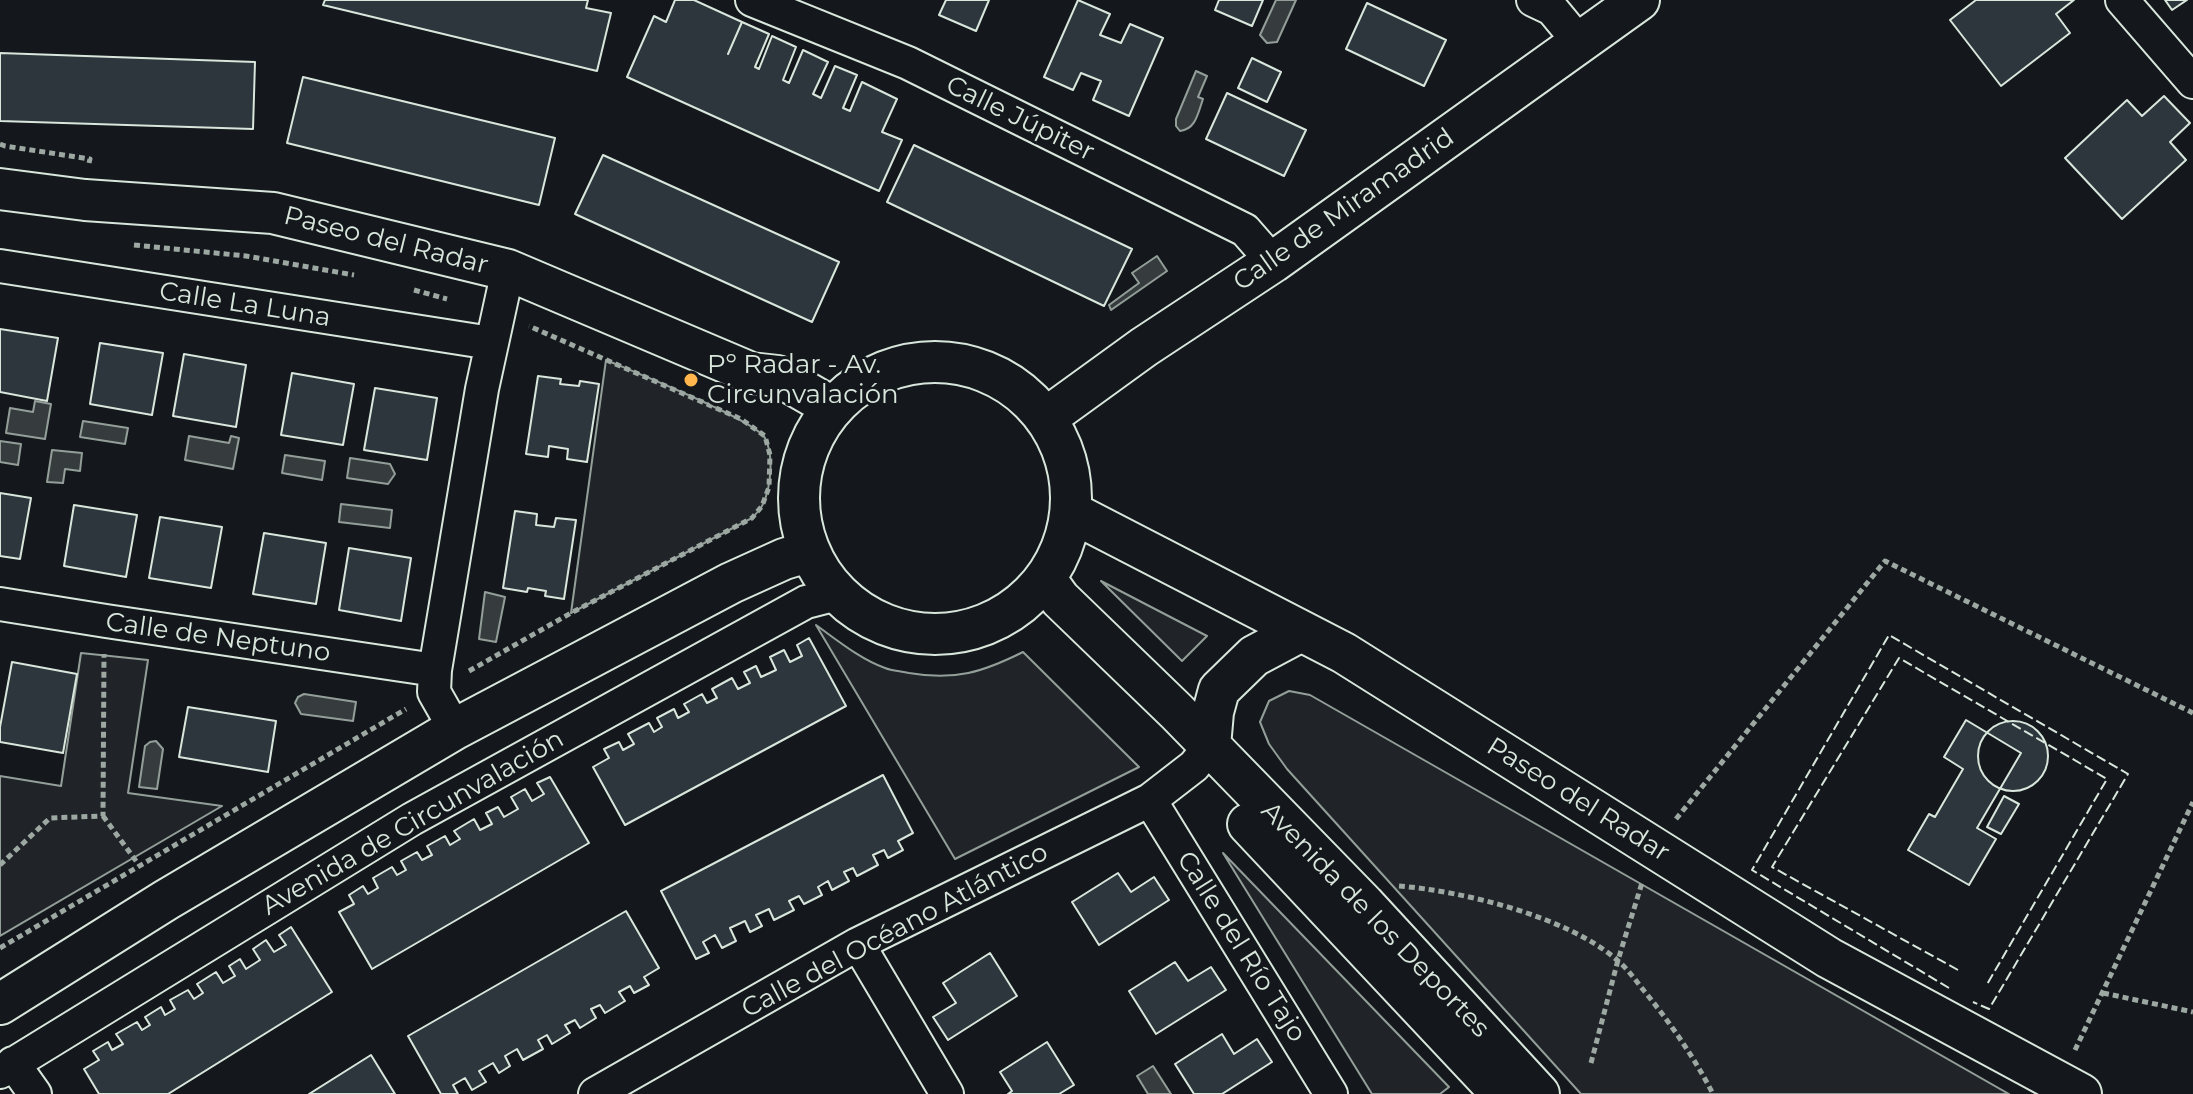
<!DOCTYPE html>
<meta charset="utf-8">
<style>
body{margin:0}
canvas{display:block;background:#14181c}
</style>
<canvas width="2193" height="1094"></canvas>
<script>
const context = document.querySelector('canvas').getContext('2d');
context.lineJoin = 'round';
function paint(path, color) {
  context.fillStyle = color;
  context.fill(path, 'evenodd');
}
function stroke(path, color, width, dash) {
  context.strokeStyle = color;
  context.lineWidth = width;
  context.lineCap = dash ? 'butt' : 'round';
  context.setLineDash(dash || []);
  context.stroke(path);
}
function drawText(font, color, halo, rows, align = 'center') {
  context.font = font + ' Montserrat,sans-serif';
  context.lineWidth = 6;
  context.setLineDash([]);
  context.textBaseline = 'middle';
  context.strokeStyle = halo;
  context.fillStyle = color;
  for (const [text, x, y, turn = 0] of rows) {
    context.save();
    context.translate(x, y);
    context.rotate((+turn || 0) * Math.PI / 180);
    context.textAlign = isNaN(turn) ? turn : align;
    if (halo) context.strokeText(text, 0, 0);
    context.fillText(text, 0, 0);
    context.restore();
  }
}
const green = new Path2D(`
 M 606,360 C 632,371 755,420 765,438 C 774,455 771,487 763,504 C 761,509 756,514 752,518 L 571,613 Z
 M 1101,581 L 1207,636 L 1182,661 Z
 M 816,625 C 837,640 860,659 885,668 C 892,671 901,671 909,673 C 955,681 983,672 1023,652 L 1139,767 L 955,859 Z
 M 81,653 L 148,660 L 128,793 L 222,806 L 0,936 L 0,776 L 61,786 Z
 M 1289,691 L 1310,695 L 2009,1094 L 1581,1094 L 1287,769 L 1269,744 L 1260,722 L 1269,701 Z
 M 1223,853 L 1449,1087 L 1440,1094 L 1372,1094 Z`);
paint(green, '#202428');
stroke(green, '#939e99', 2);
const water = new Path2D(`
 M 1276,0 L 1296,0 L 1277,42 L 1267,43 L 1260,35 Z
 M 1196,71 L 1207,76 L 1198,97 L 1203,99 C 1198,113 1196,129 1180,131 L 1176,126 L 1176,119 Z
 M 1157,256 L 1167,271 L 1111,310 L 1109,305 L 1139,283 L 1132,273 Z
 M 35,401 L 51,404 L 45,439 L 6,433 L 10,408 L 33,412 Z
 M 83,421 L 128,428 L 125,444 L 80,437 Z
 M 189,436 L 229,443 L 231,436 L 239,438 L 233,469 L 185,460 Z
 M 0,441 L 21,444 L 18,465 L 0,462 Z
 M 52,450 L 82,453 L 80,471 L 65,469 L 63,483 L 47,482 Z
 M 285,455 L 325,461 L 322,480 L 282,473 Z
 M 350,458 L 390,464 L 395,474 L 388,484 L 347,478 Z
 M 341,504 L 392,510 L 390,528 L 339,522 Z
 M 485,592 L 505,597 L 496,642 L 479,639 Z
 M 304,694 L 356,702 L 353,721 L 301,714 L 295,703 L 298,697 Z
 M 156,741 L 163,749 L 157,789 L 139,787 L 145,746 L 150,742 Z
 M 1153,1066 L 1171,1094 L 1148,1094 L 1137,1076 Z`);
paint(water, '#363b3e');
stroke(water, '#939e99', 2);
const building = new Path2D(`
 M 325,0 L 588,0 L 586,8 L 611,13 L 597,71 L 323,5 Z
 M 675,0 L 694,0 L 742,22 L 728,54 L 742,22 L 769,34 L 755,67 L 759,69 L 772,36 L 796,47 L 783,80 L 789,83 L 803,50 L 828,62 L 813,94 L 821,98 L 835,66 L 857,75 L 843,108 L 850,111 L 862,82 L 897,99 L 882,132 L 902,140 L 879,191 L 627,77 L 654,16 L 666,22 Z
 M 946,0 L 989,0 L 976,31 L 939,15 Z
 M 1078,0 L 1110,14 L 1100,35 L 1121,43 L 1130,24 L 1163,38 L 1129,116 L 1093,100 L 1101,81 L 1081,73 L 1073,90 L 1044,77 Z
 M 1219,0 L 1263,0 L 1252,26 L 1215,10 Z
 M 1976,0 L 2074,0 L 2056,14 L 2070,33 L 2001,86 L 1950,20 Z
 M 2165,0 L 2187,0 L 2172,10 Z
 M 1367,3 L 1446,40 L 1424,86 L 1346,49 Z
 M 0,53 L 255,62 L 253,129 L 0,121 Z
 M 1252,58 L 1281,72 L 1267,102 L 1238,88 Z
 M 303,77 L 555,138 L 539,205 L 287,143 Z
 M 1227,93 L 1306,130 L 1284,176 L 1206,139 Z
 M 2164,96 L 2190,123 L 2170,142 L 2186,160 L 2122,219 L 2065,158 L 2127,100 L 2142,116 Z
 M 914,145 L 1132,249 L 1104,306 L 887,202 Z
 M 603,155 L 839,262 L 812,322 L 575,214 Z
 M 0,329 L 58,338 L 47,401 L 0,392 Z
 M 100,343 L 163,353 L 152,415 L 90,404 Z
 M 184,354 L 246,365 L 236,427 L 173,416 Z
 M 292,373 L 354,384 L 343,445 L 281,435 Z
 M 538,376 L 561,379 L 560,384 L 579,386 L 580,381 L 599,384 L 587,462 L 567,459 L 568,449 L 549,446 L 548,457 L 526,454 Z
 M 375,388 L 437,398 L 427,460 L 364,450 Z
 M 0,493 L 31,498 L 20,559 L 0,556 Z
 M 74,505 L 137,515 L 126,577 L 64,566 Z
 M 515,511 L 537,514 L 536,525 L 554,527 L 556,518 L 576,520 L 564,599 L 545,596 L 546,591 L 528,588 L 527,592 L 503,588 Z
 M 160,517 L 222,527 L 211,588 L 149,578 Z
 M 264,533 L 326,543 L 316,604 L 253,594 Z
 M 349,548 L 411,558 L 401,621 L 339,610 Z
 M 809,638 L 846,706 L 625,825 L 593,767 L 609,758 L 604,749 L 619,742 L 623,750 L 634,744 L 628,734 L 649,723 L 654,732 L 662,727 L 657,718 L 674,709 L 678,718 L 689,712 L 684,704 L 702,694 L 707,703 L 717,698 L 712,689 L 732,678 L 738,689 L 750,683 L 744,672 L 756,666 L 761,677 L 776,670 L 770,657 L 784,650 L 790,662 L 802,656 L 797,645 Z
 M 12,662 L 77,674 L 63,753 L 0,742 L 0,727 Z
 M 188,707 L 276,721 L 268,772 L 179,757 Z
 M 1966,720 L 2021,753 L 1977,828 L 1996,839 L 1969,885 L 1908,850 L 1929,814 L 1935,817 L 1963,769 L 1944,757 Z
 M1978 756a35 35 0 1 1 70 0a35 35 0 1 1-70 0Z
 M 883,775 L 913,833 L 898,841 L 903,850 L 888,858 L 884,850 L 873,855 L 878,865 L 857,876 L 853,868 L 844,872 L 849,881 L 832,890 L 828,881 L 818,887 L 822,895 L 804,904 L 799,896 L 789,901 L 794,910 L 774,920 L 769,909 L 756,915 L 762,926 L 750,932 L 745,921 L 730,928 L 736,941 L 722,948 L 715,935 L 703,942 L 709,953 L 696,959 L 661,891 Z
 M 550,777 L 589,843 L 372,969 L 339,912 L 354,904 L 349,895 L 363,886 L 368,894 L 378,888 L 373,878 L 392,867 L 397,875 L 406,870 L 401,861 L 417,852 L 422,860 L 432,855 L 427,846 L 445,836 L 450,845 L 460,839 L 454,831 L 474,819 L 480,830 L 492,824 L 486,813 L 498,807 L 504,817 L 518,809 L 511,797 L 525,789 L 532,801 L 544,794 L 537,783 Z
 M 2004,796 L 2019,804 L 2001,834 L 1987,827 Z
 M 1118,873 L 1131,892 L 1154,877 L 1169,900 L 1099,945 L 1072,902 Z
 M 626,911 L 659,968 L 644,977 L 649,985 L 634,993 L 630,986 L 619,992 L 625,1001 L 605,1013 L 600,1005 L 591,1009 L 596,1018 L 580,1028 L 575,1020 L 565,1025 L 570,1033 L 552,1044 L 547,1035 L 538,1040 L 543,1049 L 523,1060 L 517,1049 L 505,1056 L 510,1066 L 499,1073 L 493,1063 L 479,1071 L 486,1082 L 472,1090 L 465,1078 L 453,1085 L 458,1094 L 441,1094 L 408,1036 Z
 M 291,927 L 332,992 L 168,1094 L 99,1094 L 84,1069 L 99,1060 L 93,1051 L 108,1042 L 112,1050 L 123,1044 L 116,1034 L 137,1022 L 142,1030 L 150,1025 L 145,1017 L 161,1007 L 165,1015 L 175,1009 L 170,1000 L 188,990 L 194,999 L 203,993 L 197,984 L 216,972 L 223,983 L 235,976 L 229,966 L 240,959 L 246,969 L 260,960 L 253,949 L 266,940 L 274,952 L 286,945 L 279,935 Z
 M 990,953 L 1017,996 L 948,1040 L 933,1017 L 956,1003 L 943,983 Z
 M 1175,962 L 1188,981 L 1211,967 L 1226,990 L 1156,1034 L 1129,991 Z
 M 1222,1034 L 1234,1054 L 1257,1039 L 1272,1062 L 1222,1094 L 1194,1094 L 1175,1064 Z
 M 1047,1042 L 1074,1085 L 1059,1094 L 1008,1094 L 1012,1091 L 1000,1072 Z
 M 371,1055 L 395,1094 L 309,1094 Z`);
paint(building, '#2c363c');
stroke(building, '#d8e6dc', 2);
const minor = new Path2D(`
 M 752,0 L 908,63 L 1245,230 L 1273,262
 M 1533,0 L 1552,9 L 1580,43
 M 2122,0 L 2193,82
 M 0,266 L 491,343
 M 0,604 L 106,621 L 435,670
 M 455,729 L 434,692 L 435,670 L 482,389 L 508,270
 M 1150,800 L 1331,1094
 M 858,944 L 947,1094
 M 13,1063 L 35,1094
 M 0,1072 L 412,819 L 806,602 L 837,594
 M 595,1094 L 858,944 L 1150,800 L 1194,766 L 1210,746`);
const tertiary = new Path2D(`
 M 0,189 L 85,200 L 273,213 L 508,270 L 751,373 L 778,376 L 832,407
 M799 498a136 136 0 1 1 272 0a136 136 0 1 1-272 0Z
 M 1046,418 L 1144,347 L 1273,262 L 1639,0
 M 1071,512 L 1344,653 L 1829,958 L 2081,1094
 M 1045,578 L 1060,599 L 1177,712 L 1364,904 L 1539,1094
 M 1210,746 L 1213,712 L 1219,690 L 1254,656 L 1301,631
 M 1248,824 L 1497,1089
 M 0,1004 L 166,900 L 455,729 L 731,583 L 784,559 L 807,552`);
stroke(minor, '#d8e6dc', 36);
stroke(tertiary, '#d8e6dc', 44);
stroke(new Path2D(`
 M 0,144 L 5,146 L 90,159 L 89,163
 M 134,245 L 246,256 L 354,275
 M 414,290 L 447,299
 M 469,671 L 571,613 L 752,518 L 762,506 L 769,487 L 770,455 L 765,436 L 741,419 L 529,326
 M 103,816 L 139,865
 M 1676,819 L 1885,561 L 2193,713
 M 0,865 L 50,818 L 103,816 L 104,654
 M 1399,886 C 1463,891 1568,917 1617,960 C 1628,969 1636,981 1645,992 C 1671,1024 1694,1057 1713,1094
 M 0,948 L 406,709
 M 2103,993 L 2193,1012
 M 2075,1050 L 2193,802
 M 1591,1063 L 1618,960 L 1642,883`), '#9da8a2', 5, [6, 4]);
stroke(minor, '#14181c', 32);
stroke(tertiary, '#14181c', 40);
stroke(new Path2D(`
 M 1958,970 L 1772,867 L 1899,658 L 2107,779 L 1986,986
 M 1949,988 L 1752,870 L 1889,635 L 2128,774 L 1989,1009 L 1973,1002`), '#d8e6dc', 2, [10, 4]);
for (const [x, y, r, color] of [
 [691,380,8,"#ffb74d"]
]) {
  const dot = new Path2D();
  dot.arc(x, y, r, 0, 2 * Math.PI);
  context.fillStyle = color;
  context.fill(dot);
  stroke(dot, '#14181c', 3);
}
drawText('26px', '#d8e6dc', '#14181c', [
 ["Calle Júpiter",1020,119,26],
 ["Calle de Miramadrid",1344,210,-35],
 ["Paseo del Radar",386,241,14],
 ["Calle La Luna",245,305,9],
 ["Calle de Neptuno",218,638,8],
 ["Paseo del Radar",1578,800,32],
 ["Avenida de Circunvalación",413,823,-30],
 ["Avenida de los Deportes",1375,920,46],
 ["Calle del Océano Atlántico",895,931,-28],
 ["Calle del Río Tajo",1241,947,58]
]);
drawText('26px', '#d8e6dc', '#14181c', [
 ["Pº Radar - Av.",707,365],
 ["Circunvalación",707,395]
], 'left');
</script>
